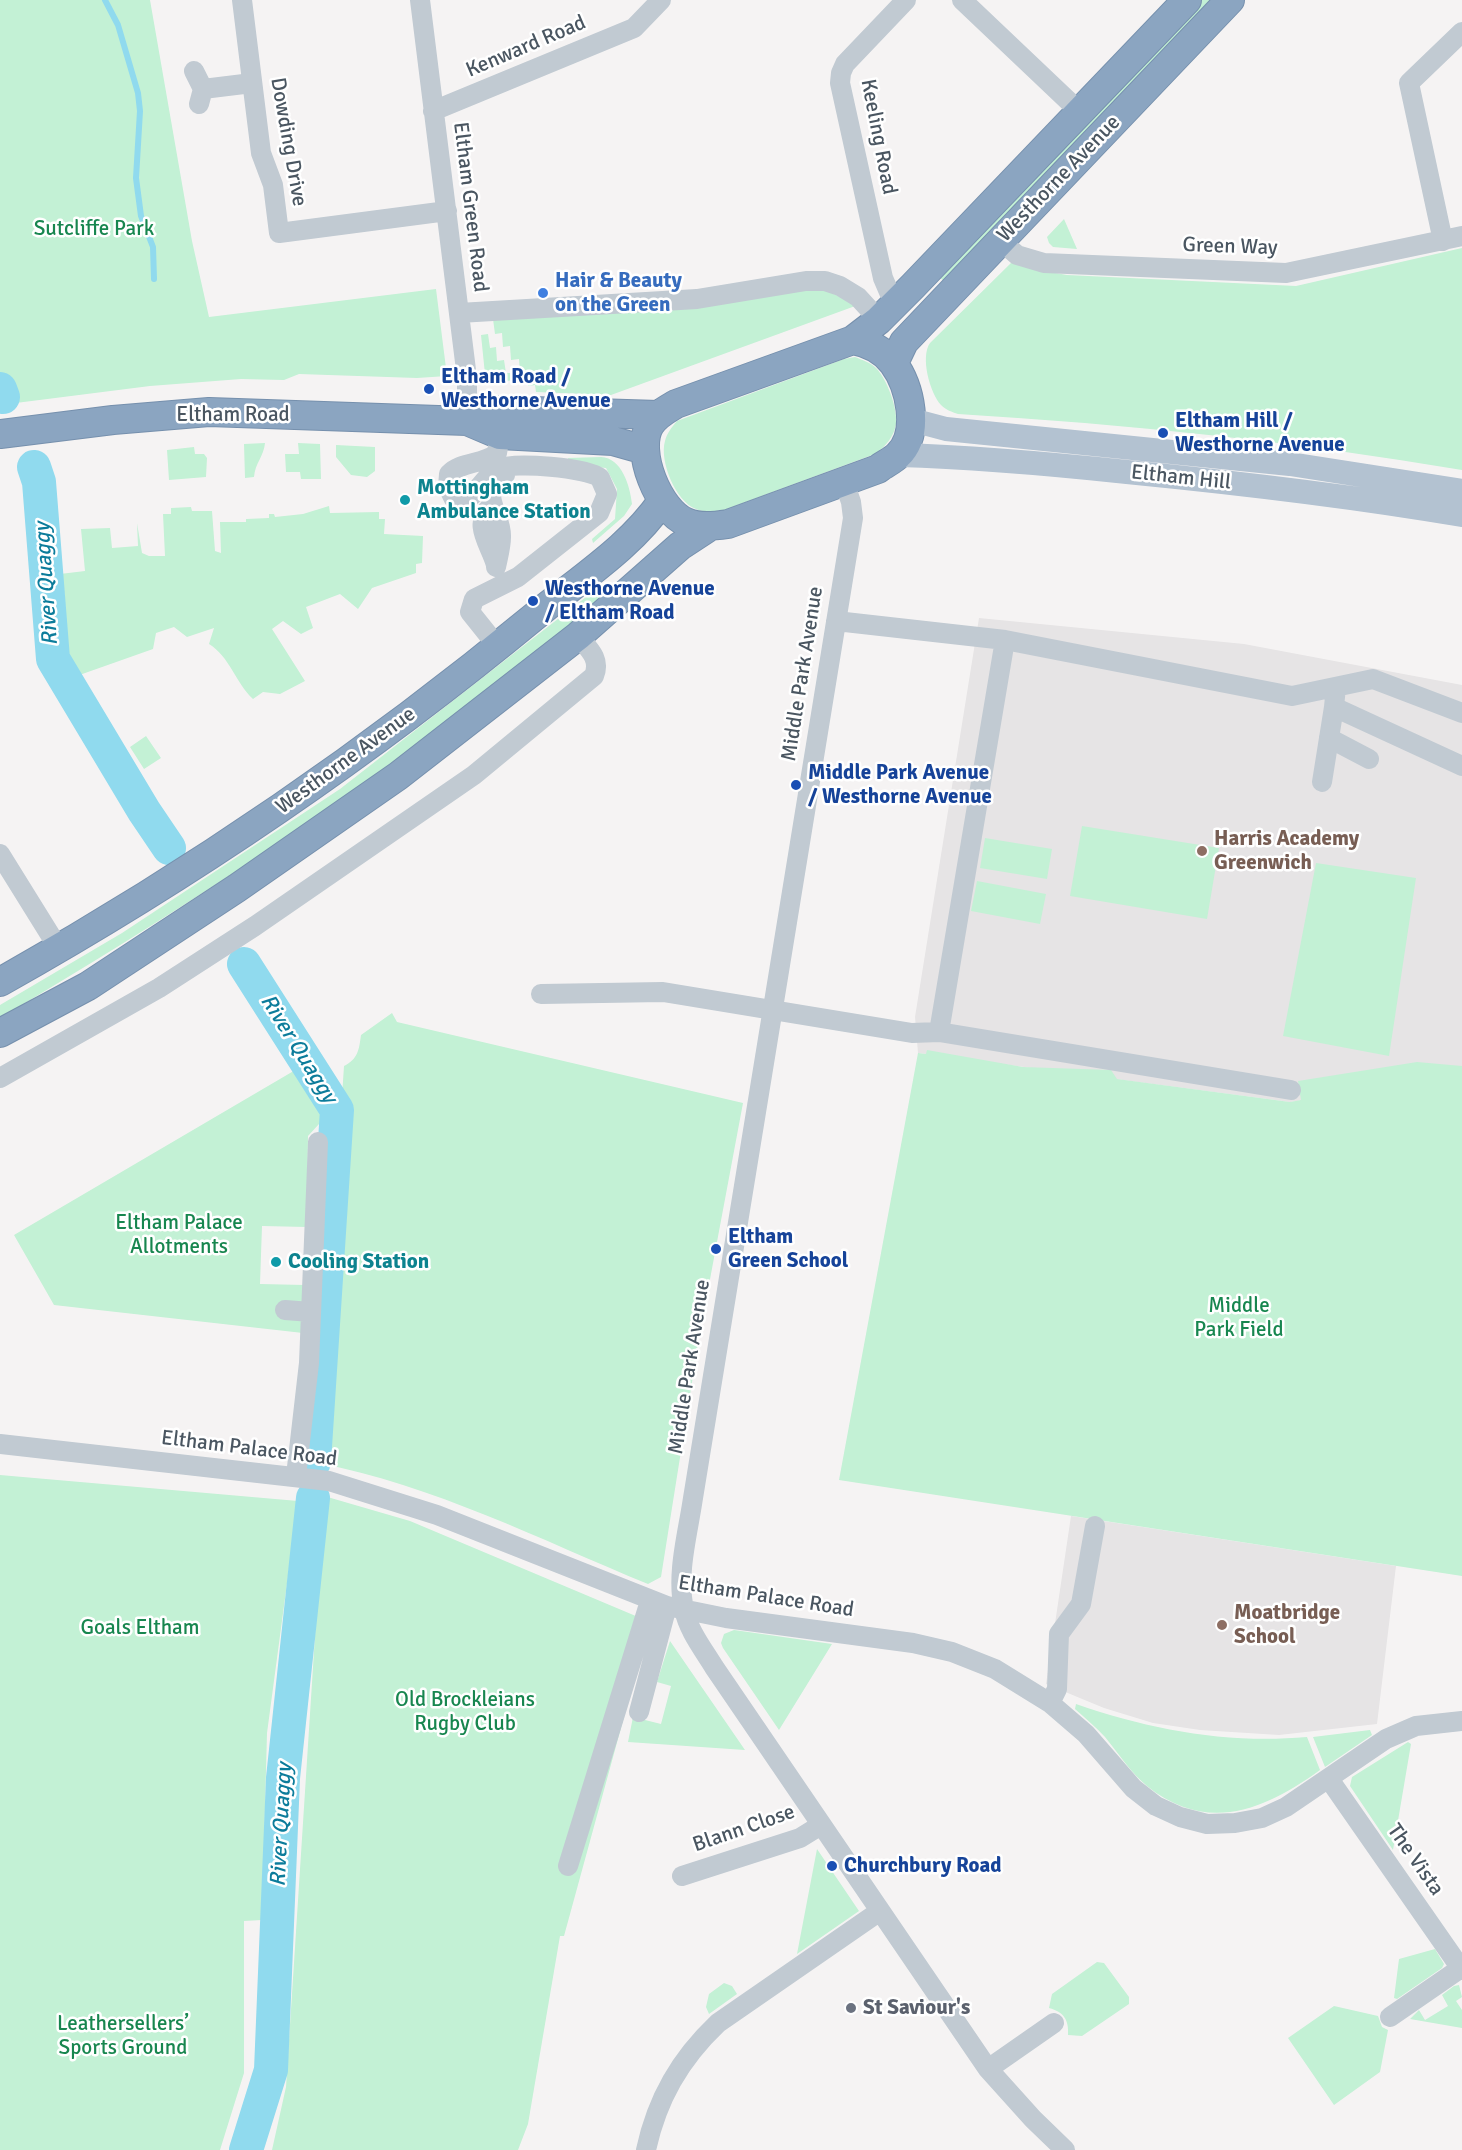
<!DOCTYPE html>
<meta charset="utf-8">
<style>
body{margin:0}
canvas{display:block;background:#f5f3f3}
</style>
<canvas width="1462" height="2150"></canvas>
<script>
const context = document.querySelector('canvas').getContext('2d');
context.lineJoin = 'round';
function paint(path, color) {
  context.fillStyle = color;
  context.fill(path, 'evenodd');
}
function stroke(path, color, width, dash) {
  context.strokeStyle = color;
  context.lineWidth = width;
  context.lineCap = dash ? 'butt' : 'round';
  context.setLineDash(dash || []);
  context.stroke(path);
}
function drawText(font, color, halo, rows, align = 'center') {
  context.font = font + ' Signika,sans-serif';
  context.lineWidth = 5;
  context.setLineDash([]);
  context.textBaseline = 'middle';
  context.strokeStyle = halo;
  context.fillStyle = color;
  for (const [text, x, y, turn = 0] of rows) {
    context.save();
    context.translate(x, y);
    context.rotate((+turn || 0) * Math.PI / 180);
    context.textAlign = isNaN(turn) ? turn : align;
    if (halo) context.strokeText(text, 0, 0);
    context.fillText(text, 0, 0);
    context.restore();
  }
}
paint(new Path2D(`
 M 979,618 L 1244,644 L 1462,685 L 1462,1085 L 1423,1083 L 1290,1102 L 918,1053 L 915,1017 Z
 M 1071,1516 L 1396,1566 L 1377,1724 L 1279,1735 L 1200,1730 L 1153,1723 L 1104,1708 L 1046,1684 Z`), '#e6e4e5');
paint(new Path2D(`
 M 0,0 L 150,0 L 192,241 L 209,317 L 436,289 L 447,376 L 417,378 L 299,374 L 284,380 L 241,379 L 150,386 L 0,405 Z
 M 1201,0 L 1216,0 L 946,283 L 938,276 Z
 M 1064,219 L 1077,249 L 1053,247 L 1049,243 L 1047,237 Z
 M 1462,248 L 1462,470 C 1296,442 1127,424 958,414 C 952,412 946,410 941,405 C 930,393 920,357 930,343 L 1012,262 L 1038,270 L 1067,275 L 1296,286 Z
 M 808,287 L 823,289 L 858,305 L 611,395 L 536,392 L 535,385 L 528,386 L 527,372 L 520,373 L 519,359 L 511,360 L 510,346 L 503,347 L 502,333 L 495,334 L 493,319 Z
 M 488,334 L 490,348 L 496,347 L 497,361 L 504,360 L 506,373 L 513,373 L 514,380 L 486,384 L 481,335 Z
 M 855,357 C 862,360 870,362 876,368 C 887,379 898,409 896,424 C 894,437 885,447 875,454 L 724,510 C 715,511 705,513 696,509 C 676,502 659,461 665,441 C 667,433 672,427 677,421 L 844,359 Z
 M 265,443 C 264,456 255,463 254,477 L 245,478 L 244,444 Z
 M 298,443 L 320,444 L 321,479 L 301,479 L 300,472 L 286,472 L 285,454 L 299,454 Z
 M 336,445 L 375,447 L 375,471 L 367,477 L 351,475 L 336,457 Z
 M 194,447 L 195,454 L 204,454 L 207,458 L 206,477 L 169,480 L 167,450 Z
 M 601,457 C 622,458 630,486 632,504 L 624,516 L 593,543 L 592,539 L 615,519 L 617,489 L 606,468 L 569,464 L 568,458 Z
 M 329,506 L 330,513 L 379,512 L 379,519 L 385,519 L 384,534 L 423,536 L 422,563 L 416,564 L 416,573 L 372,588 L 358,609 L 340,594 L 306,607 L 313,628 L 301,634 L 283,621 L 272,629 L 305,681 L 280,694 L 263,692 L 253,699 C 235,682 230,657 209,644 L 214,628 L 187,637 L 174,627 L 156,633 L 153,649 L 71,678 L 59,658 L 49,541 L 51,541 L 57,597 L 65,596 L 60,574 L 85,571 L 81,529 L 110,528 L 112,548 L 138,546 L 137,523 L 142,553 L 149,556 L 165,556 L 163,514 L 171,514 L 171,508 L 191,507 L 192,511 L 212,511 L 215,551 L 221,553 L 220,522 L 246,522 L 246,519 L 269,518 L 269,514 L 274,514 L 275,517 L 303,514 Z
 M 595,590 L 604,601 C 562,635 520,670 477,703 C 325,817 163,921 0,1018 L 0,1005 L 122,933 L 340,789 Z
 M 146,736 L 161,758 L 144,769 L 130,747 Z
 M 1082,826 L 1219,848 L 1207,919 L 1070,896 Z
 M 985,838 L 1052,849 L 1047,879 L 980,868 Z
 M 1316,863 L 1416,878 L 1389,1056 L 1283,1036 Z
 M 977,881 L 1046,894 L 1040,924 L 971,911 Z
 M 392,1013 L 397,1022 L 743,1103 L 699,1338 L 661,1577 L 648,1584 C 541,1540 433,1485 318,1463 L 344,1066 C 358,1059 359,1050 361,1035 Z
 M 927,1050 L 1023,1067 L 1111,1070 L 1117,1079 L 1290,1102 L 1301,1100 L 1298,1081 L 1417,1062 L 1462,1066 L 1462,1576 L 839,1480 L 918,1053 L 926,1054 Z
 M 297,1069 L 330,1112 L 308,1136 L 307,1227 L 262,1226 L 260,1284 L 305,1285 L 303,1333 L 54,1305 L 14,1235 Z
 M 0,1475 L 298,1501 L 267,1733 L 262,1920 L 244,1921 L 244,2073 L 220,2150 L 0,2150 Z
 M 324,1496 L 410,1521 L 650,1622 L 564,1936 L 560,1936 L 528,2124 L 518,2150 L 272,2150 L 286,2087 Z
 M 734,1630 L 832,1644 L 779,1730 L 723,1648 L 721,1643 L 724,1634 Z
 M 670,1641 L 745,1750 L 628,1742 L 633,1717 L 661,1724 L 671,1686 L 657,1682 Z
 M 1076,1704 C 1151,1730 1227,1744 1307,1737 L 1320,1770 C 1266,1809 1208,1835 1147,1786 C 1131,1773 1119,1754 1105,1737 C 1096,1727 1085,1718 1075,1709 Z
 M 1370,1730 L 1372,1735 L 1325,1767 L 1313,1737 Z
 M 1408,1742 L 1411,1744 L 1393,1850 L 1350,1786 L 1352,1777 Z
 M 817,1849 L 859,1911 L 797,1954 Z
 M 1435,1949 L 1444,1964 L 1442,1968 L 1397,1999 L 1394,1998 L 1399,1959 Z
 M 1097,1962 L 1104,1963 L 1129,1997 L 1129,2004 L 1082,2036 L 1068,2035 C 1069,2020 1064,2012 1049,2008 L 1052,1994 Z
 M 724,1983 L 732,1986 L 737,1994 L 709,2014 L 706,2007 L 709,1994 Z
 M 1459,1985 L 1462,1997 L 1456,2001 L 1462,2010 L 1462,2028 L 1410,2019 L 1419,2010 L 1425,2020 L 1448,2006 L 1442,1995 L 1454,1986 Z
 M 1334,2006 L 1378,2016 L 1382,2027 L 1388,2030 L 1380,2072 L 1334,2105 L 1288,2038 Z`), '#c3f1d5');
stroke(new Path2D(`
 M 105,0 L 118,25 L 138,93 L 140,111 L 136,178 L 141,216 L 153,247 L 154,279`), '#90daee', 6);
stroke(new Path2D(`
 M 0,389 L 3,397
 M 34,467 L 39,482 L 53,659 L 144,811 L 169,848
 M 244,964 L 337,1110 L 314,1462
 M 246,2150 L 271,2070 L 283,1778 L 313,1498`), '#90daee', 34);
const highway = new Path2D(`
 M 853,340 C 869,343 883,350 893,363 C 910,386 921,433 898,455 C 892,461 884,464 878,469 L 728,524 C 714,526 700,528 686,522 C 659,511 634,451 650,425 C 656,415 666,410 676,404 Z
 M 853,340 L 879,320 L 913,286 L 1187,0
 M 894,363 L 904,342 L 1230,0
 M 467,421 L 500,435 L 613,441 L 645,450
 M 0,434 L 113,420 L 209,412 L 467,421 L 501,410 L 658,415
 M 0,982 C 189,876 368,754 535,616 C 578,580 631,547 662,501
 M 0,1033 L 88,986 L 237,888 L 398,776 L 578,636 L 680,546 L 709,527`);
stroke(highway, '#7690ad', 30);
stroke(new Path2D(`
 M 242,0 L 261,153 L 273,185 L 279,233 L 447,211
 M 420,0 L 467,378 L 467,421
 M 962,0 L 1080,112
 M 194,71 L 203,89 L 199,104
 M 203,89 L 252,83
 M 433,111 L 634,28 L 661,0
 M 1000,240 L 1017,255 L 1044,263 L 1286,273 L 1462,236
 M 1443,241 L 1409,83 L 1462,32
 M 898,302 L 889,292 L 883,278 L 840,83 L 841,73 L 845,64 L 906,0
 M 459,313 L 697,299 L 806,281 L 825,281 L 840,286 L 858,297 L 879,320
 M 844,482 L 851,502 L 853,518 L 693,1498 C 688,1533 676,1574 684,1609 C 688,1630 703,1649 714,1667 L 988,2069 L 1033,2119 L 1065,2150
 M 491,506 C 472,524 490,544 496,565
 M 496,567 C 498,557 501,547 501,537 C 502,517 484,501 494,480 L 505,475
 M 836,621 L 1005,640 L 1292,696 L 1373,679 L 1462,713
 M 498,647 L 470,612 L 474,599 L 518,577 L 599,513 L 607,494 L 600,478 C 588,468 514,461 498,469 C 486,475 479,490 468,499 L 454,499 L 448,487 L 449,474 C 461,461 483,465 497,453 L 500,435
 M 1336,687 L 1334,707 L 1462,766
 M 1329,738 L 1369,759
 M 1322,782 L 1334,707
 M 0,854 L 59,949
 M 541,994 L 663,992 L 912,1033 L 939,1032 L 1291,1090
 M 939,1032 L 1005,640
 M 0,1078 L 159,988 L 255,926 L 474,775 L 594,676 C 601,659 589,649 578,636
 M 285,1310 L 311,1312
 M 0,1444 L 329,1481 L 437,1515 L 667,1606 L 726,1618 L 913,1643 L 952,1652 L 995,1669 L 1050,1703 L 1086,1734 L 1133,1788 L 1156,1806 L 1180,1817 L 1207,1824 L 1235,1823 L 1262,1818 L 1286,1807 L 1386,1739 L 1416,1726 L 1462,1721
 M 296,1476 L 309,1363 L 318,1142
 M 1050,1703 L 1057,1689 L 1059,1634 L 1081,1604 L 1095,1526
 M 639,1712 L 667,1606
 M 1329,1779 L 1462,1970
 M 568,1866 L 650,1601
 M 682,1876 L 800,1838 L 821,1825
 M 1390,2017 L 1461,1968
 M 988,2069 L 1054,2023
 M 646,2150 C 657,2099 680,2059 718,2023 L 880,1911`), '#c1cad2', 20);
stroke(new Path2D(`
 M 912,420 L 946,429 L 1290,464 L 1462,491
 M 899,455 C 975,457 1051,464 1127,472 C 1239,483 1351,496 1462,515`), '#b3c2d1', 24);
stroke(highway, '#8ba5c1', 28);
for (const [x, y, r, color] of [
 [543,293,6,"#3f7fe0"],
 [429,389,6,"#1a4fb4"],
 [1163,433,6,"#1a4fb4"],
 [405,500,6,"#0f9aa8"],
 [533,601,6,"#1a4fb4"],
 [796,785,6,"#1a4fb4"],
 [1202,851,6,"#8d6e63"],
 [716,1249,6,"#1a4fb4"],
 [276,1262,6,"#0f9aa8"],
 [1222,1625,6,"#8d6e63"],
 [832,1866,6,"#1a4fb4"],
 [851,2008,6,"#6b7280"]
]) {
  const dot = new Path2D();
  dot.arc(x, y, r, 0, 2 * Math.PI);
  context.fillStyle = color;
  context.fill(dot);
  stroke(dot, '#fff', 2);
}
drawText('21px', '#4a5661', '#fff', [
 ["Kenward Road",526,47,-23],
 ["Keeling Road",878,137,79],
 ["Dowding Drive",288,142,80],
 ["Westhorne Avenue",1059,179,-46],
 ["Eltham Green Road",470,207,83],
 ["Green Way",1230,247,2],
 ["Eltham Road",233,415],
 ["Eltham Hill",1181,478,6],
 ["Middle Park Avenue",803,674,-81],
 ["Westhorne Avenue",346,761,-36],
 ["Middle Park Avenue",690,1367,-81],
 ["Eltham Palace Road",249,1449,7],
 ["Eltham Palace Road",766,1597,9],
 ["Blann Close",744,1829,-19],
 ["The Vista",1415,1860,55]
]);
drawText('21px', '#17864f', '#fff', [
 ["Sutcliffe Park",94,229],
 ["Eltham Palace",179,1223],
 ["Allotments",179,1247],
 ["Middle",1239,1306],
 ["Park Field",1239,1330],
 ["Goals Eltham",140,1628],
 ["Old Brockleians",465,1700],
 ["Rugby Club",465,1724],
 ["Leathersellers’",123,2024],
 ["Sports Ground",123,2048]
]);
drawText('bold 21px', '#366cbe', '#fff', [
 ["Hair & Beauty",555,281],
 ["on the Green",555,305]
], 'left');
drawText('bold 21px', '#164399', '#fff', [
 ["Eltham Road /",441,377],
 ["Westhorne Avenue",441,401],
 ["Eltham Hill /",1175,421],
 ["Westhorne Avenue",1175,445],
 ["Westhorne Avenue",545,589],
 ["/ Eltham Road",545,613],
 ["Middle Park Avenue",808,773],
 ["/ Westhorne Avenue",808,797],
 ["Eltham",728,1237],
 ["Green School",728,1261],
 ["Churchbury Road",844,1866]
], 'left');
drawText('bold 21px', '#0d838f', '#fff', [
 ["Mottingham",417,488],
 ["Ambulance Station",417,512],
 ["Cooling Station",288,1262]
], 'left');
drawText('bold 21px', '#785e54', '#fff', [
 ["Harris Academy",1214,839],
 ["Greenwich",1214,863],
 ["Moatbridge",1234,1613],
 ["School",1234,1637]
], 'left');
drawText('bold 21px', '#5b616d', '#fff', [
 ["St Saviour's",863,2008]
], 'left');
drawText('italic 22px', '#0c7c9b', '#fff', [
 ["River Quaggy",47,584,-94],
 ["River Quaggy",298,1049,58],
 ["River Quaggy",282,1825,-87]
]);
</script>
